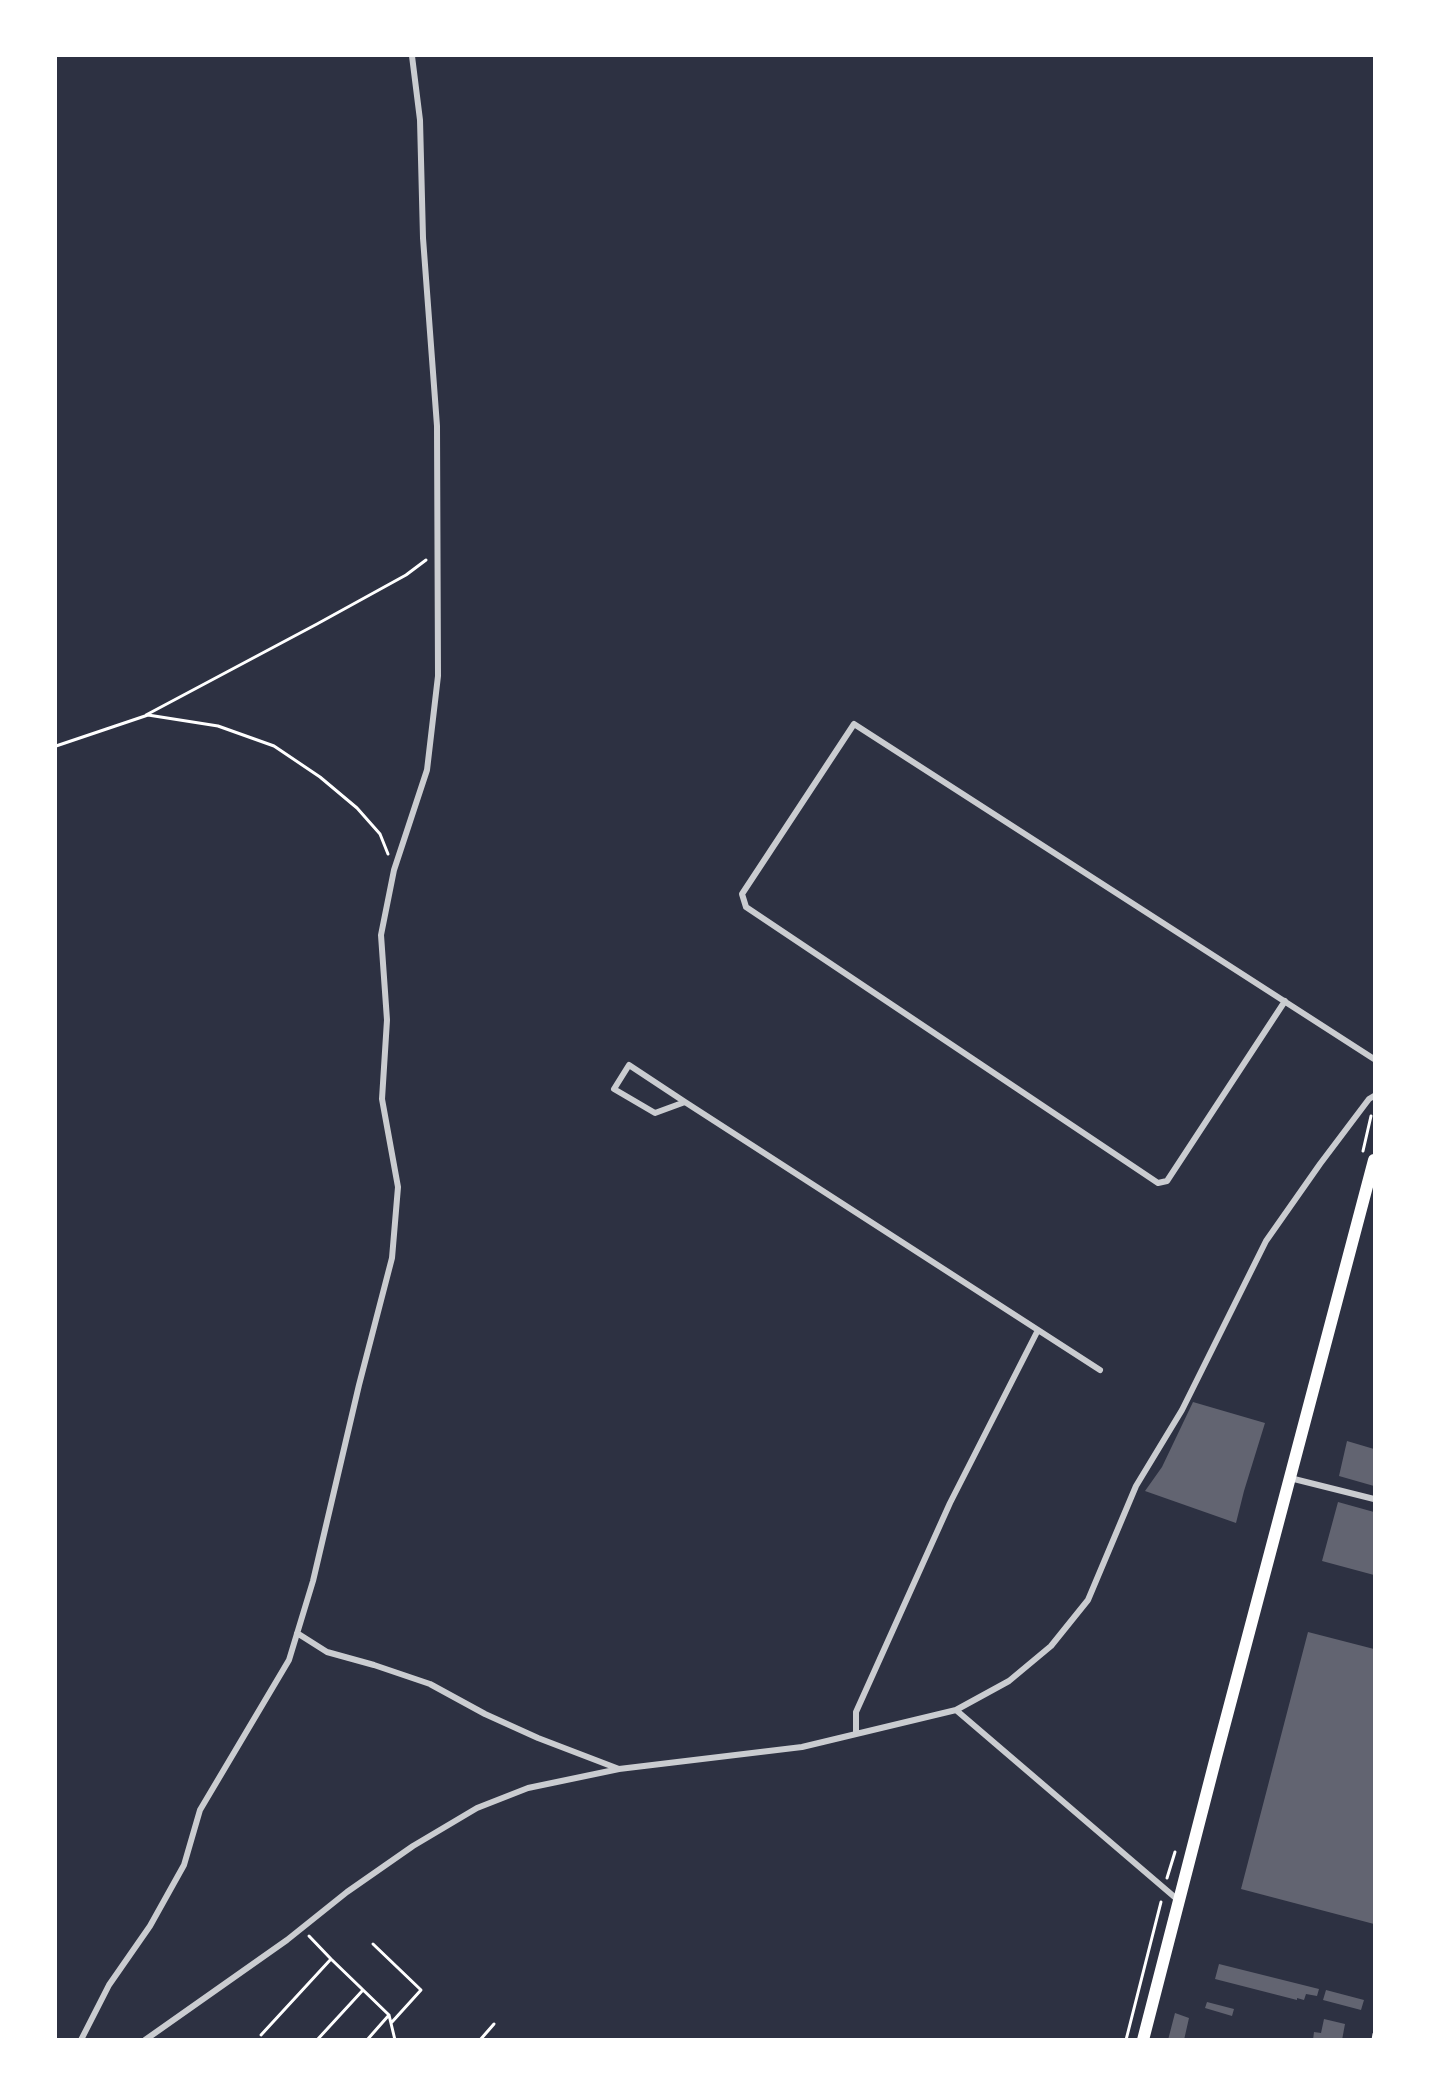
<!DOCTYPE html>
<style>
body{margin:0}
#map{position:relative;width:1430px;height:2095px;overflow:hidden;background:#2d3142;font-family:"Nunito Sans",sans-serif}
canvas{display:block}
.frame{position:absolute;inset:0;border:57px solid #fff;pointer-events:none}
</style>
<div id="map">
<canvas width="1430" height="2095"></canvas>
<div class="frame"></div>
</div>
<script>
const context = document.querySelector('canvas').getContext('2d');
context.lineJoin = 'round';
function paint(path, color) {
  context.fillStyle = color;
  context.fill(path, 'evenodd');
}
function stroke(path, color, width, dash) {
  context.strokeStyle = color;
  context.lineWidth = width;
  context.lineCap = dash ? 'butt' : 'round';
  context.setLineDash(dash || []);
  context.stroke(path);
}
paint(new Path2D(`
 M 1193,1402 L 1265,1423 L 1244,1491 L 1236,1523 L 1145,1491 L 1162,1467 Z
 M 1347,1441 L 1374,1449 L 1374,1486 L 1339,1476 Z
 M 1338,1502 L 1374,1512 L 1374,1575 L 1322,1561 Z
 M 1308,1632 L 1374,1649 L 1374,1924 L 1241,1889 Z
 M 1219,1964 L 1319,1989 L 1317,1996 L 1306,1994 L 1304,2000 L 1297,1998 L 1297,2000 L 1215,1979 Z
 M 1326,1990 L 1364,2000 L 1361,2010 L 1323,2000 Z
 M 1207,2002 L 1234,2009 L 1232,2016 L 1205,2008 Z
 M 1175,2013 L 1189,2018 L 1184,2040 L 1168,2040 Z
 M 1324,2019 L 1345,2024 L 1342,2040 L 1313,2040 L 1314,2032 L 1321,2033 Z`), '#626471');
stroke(new Path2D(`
 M 146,715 L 317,624 L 406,575 L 426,560
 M 56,746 L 148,715 L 218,726 L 274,746 L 320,777 L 357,808 L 380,834 L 388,854
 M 1363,1151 L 1371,1116
 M 1167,1878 L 1175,1852
 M 309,1936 L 331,1959 L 389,2015 L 395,2040
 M 373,1944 L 421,1990 L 392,2022
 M 261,2035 L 331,1959
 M 317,2040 L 363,1990
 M 367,2040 L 389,2015
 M 480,2040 L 494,2024
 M 1126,2040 L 1161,1902
 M 1373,2040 L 1374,2034`), '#fff', 3);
stroke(new Path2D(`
 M 1285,1001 L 1167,1181 L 1158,1183 L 746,907 L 742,894 L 854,724 L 1374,1059
 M 685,1102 L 655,1113 L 614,1089 L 629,1065 L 685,1102 L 1100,1370
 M 1290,1478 L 1374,1499
 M 297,1633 L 327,1652 L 374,1665 L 430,1684 L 485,1714 L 538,1738 L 619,1769
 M 956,1710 L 1009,1681 L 1051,1646 L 1088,1600 L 1136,1486 L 1182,1410 L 1266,1241 L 1320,1164 L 1369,1099 L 1374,1096
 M 856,1734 L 856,1712 L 950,1503 L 1038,1330
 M 81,2040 L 109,1985 L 150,1926 L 184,1865 L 200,1810 L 289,1660 L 313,1581 L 359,1385 L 392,1258 L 398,1187 L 382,1099 L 387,1020 L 381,935 L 394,870 L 427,770 L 438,676 L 437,426 L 423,238 L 420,120 L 412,56
 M 145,2040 L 287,1940 L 347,1892 L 413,1846 L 477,1808 L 528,1788 L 619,1769 L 802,1747 L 956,1710 L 1178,1900`), '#caccd0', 6);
stroke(new Path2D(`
 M 1143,2040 L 1216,1757 L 1374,1160`), '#fff', 12);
</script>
